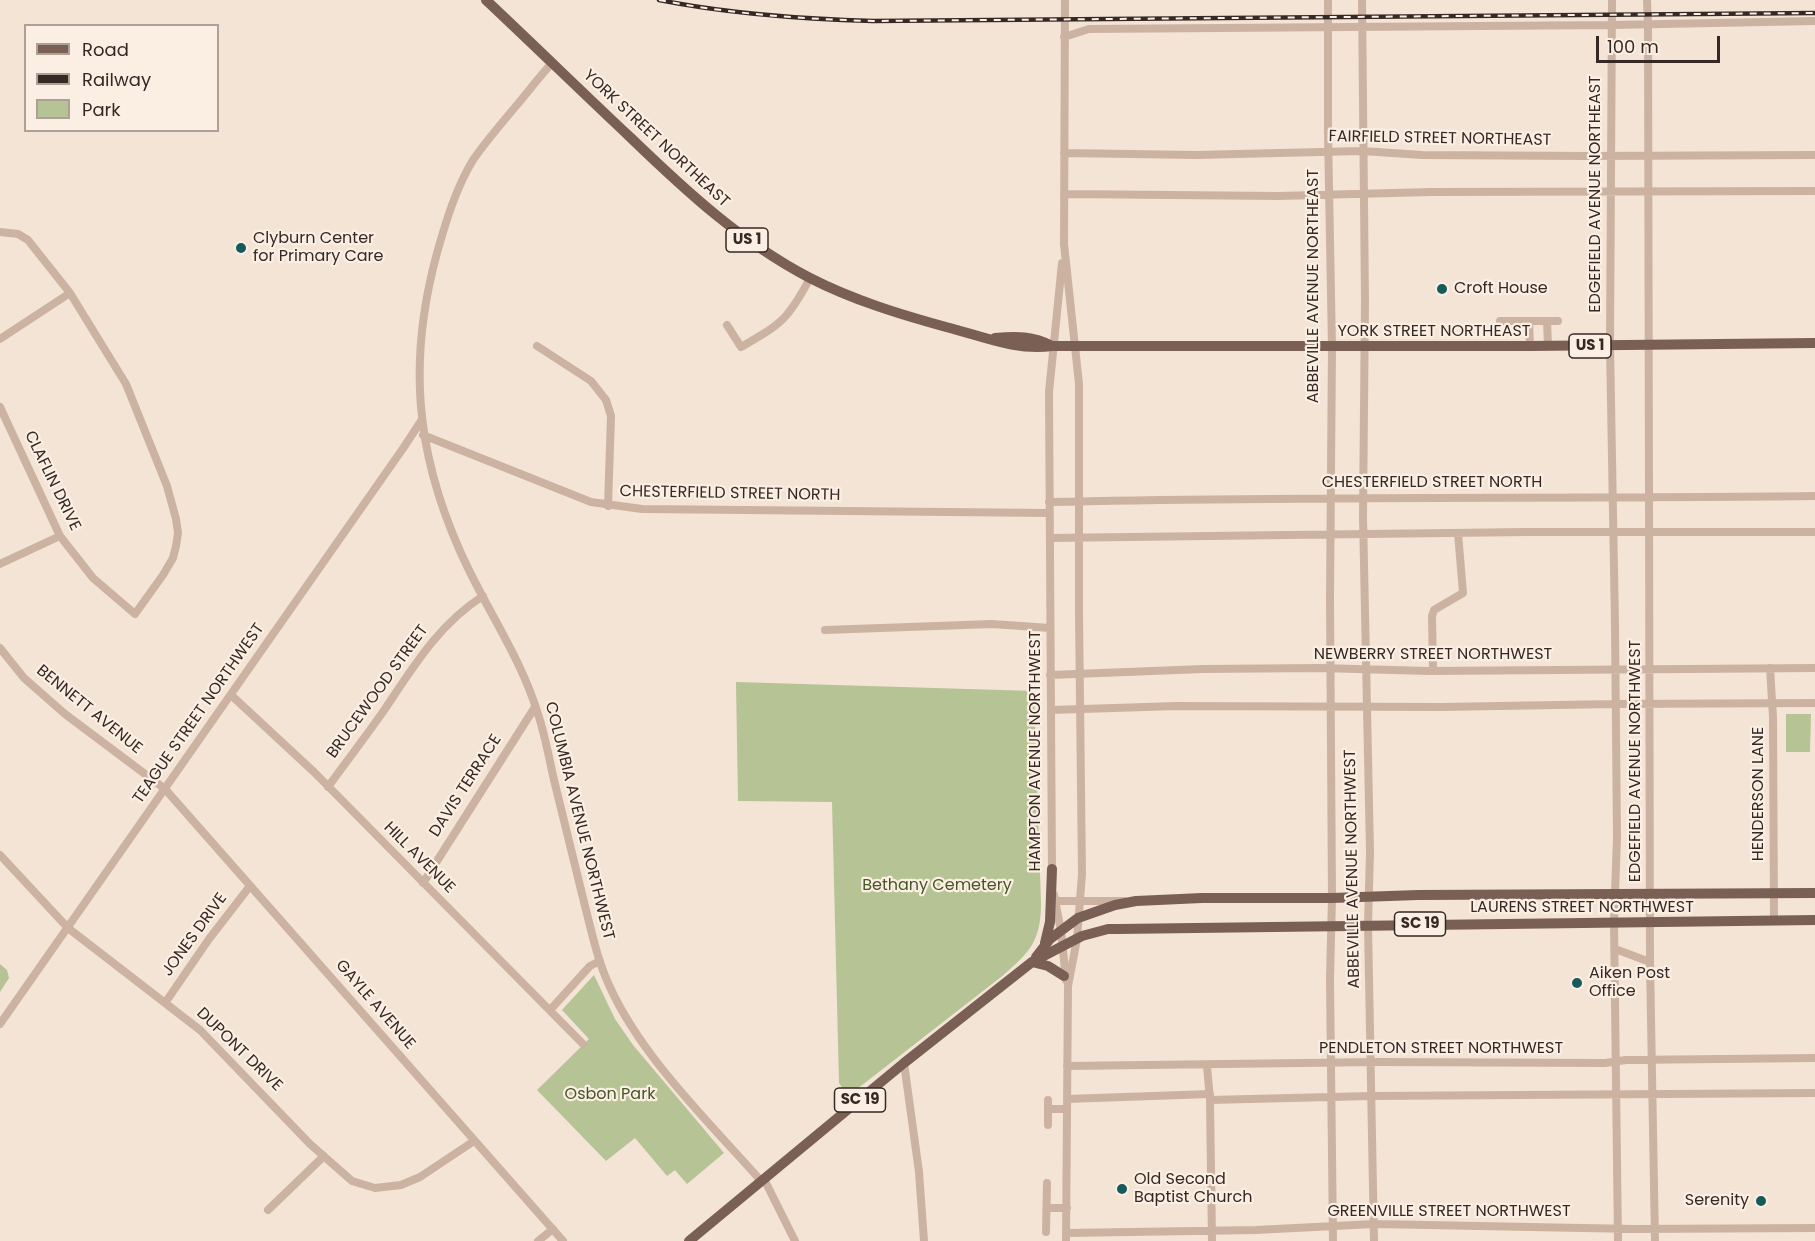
<!DOCTYPE html>
<style>
body{margin:0}
#map{position:relative;width:1815px;height:1241px;overflow:hidden;background:#f3e4d6;font-family:Poppins,sans-serif}
canvas{display:block}
.legend{position:absolute;left:24px;top:24px;width:195px;height:108px;box-sizing:border-box;background:#fbefe3;border:2px solid #aca097;margin:0;padding:8px 10px;list-style:none;font-size:18px;color:#362925}
.legend li{display:flex;align-items:center;gap:12px;height:30px}
.legend b{width:30px;border:2px solid #aca097}
.scale{position:absolute;left:1596px;top:36px;width:124px;height:27px;box-sizing:border-box;border:3px solid #362925;border-top:0;padding-left:8px;font-size:18px;line-height:21px;white-space:nowrap;color:#362925;-webkit-text-stroke:4px #fbefe3;paint-order:stroke}
</style>
<div id="map">
<canvas width="1815" height="1241"></canvas>
<ul class="legend">
<li><b style="height:8px;background:#7a5f54"></b>Road</li>
<li><b style="height:8px;background:#362925"></b>Railway</li>
<li><b style="height:16px;background:#b6c395"></b>Park</li>
</ul>
<div class="scale">100 m</div>
</div>
<script>
const context = document.querySelector('canvas').getContext('2d');
context.lineJoin = 'round';
function paint(path, color) {
  context.fillStyle = color;
  context.fill(path, 'evenodd');
}
function stroke(path, color, width, dash) {
  context.strokeStyle = color;
  context.lineWidth = width;
  context.lineCap = dash ? 'butt' : 'round';
  context.setLineDash(dash || []);
  context.stroke(path);
}
function drawText(font, color, halo, rows, align = 'center') {
  context.font = font + ' Poppins,sans-serif';
  context.lineWidth = 4.5;
  context.setLineDash([]);
  context.textBaseline = 'middle';
  context.strokeStyle = halo;
  context.fillStyle = color;
  for (const [text, x, y, turn = 0] of rows) {
    context.save();
    context.translate(x, y);
    context.rotate((+turn || 0) * Math.PI / 180);
    context.textAlign = isNaN(turn) ? turn : align;
    if (halo) context.strokeText(text, 0, 0);
    context.fillText(text, 0, 0);
    context.restore();
  }
}
paint(new Path2D(`
 M 736,682 L 1034,691 L 1041,903 C 1041,942 1029,953 1001,977 L 848,1096 L 839,1083 L 832,802 L 738,801 Z
 M 1786,714 L 1811,714 L 1810,752 L 1786,752 Z
 M 0,964 L 7,970 L 9,978 L 0,992 Z
 M 594,975 L 615,1019 L 633,1045 L 724,1153 L 687,1184 L 675,1170 L 667,1176 L 635,1138 L 606,1161 L 537,1090 L 589,1039 L 562,1010 Z`), '#b6c395');
stroke(new Path2D(`
 M 1065,0 L 1064,244 L 1079,384 L 1079,613 L 1082,874 L 1077,939 L 1068,986 L 1066,1241
 M 1328,0 L 1328,133 L 1332,347 L 1330,599 L 1332,898 L 1330,979 L 1333,1241
 M 1362,0 L 1365,301 L 1363,516 L 1370,852 L 1368,925 L 1374,1241
 M 1612,0 L 1610,345 L 1615,625 L 1617,838 L 1614,921 L 1618,1241
 M 1647,0 L 1648,24 L 1650,962 L 1655,1241
 M 1064,37 L 1089,29 L 1612,25 L 1815,21
 M 552,63 C 539,77 528,92 516,106 C 501,124 486,141 473,160 C 456,188 446,221 437,253 C 408,359 415,450 460,551 C 484,606 520,655 538,714 C 545,735 549,758 554,780 C 564,821 574,861 584,902 C 591,929 597,959 609,985 C 641,1057 710,1123 762,1182
 M 1064,153 L 1196,155 L 1362,151 L 1422,155 L 1587,156 L 1815,155
 M 1064,194 L 1278,196 L 1431,192 L 1815,191
 M 0,232 L 18,234 L 28,240 L 70,293 L 126,384 L 167,486 L 176,519 L 178,533 L 176,546 L 173,558 L 163,575 L 135,614 L 93,578 L 60,536 L 0,407
 M 1500,321 L 1558,321
 M 1529,321 L 1530,346
 M 1547,321 L 1548,346
 M 727,325 L 741,347 C 781,324 788,320 810,278
 M 0,339 L 70,293
 M 537,346 L 591,381 L 606,400 L 611,416 L 608,506
 M 423,435 L 591,502 L 642,509 L 1049,513
 M 1049,502 C 1304,496 1560,499 1815,496
 M 1050,538 L 1527,532 L 1815,532
 M 0,564 L 60,536
 M 825,630 L 992,624 L 1050,628
 M 0,648 L 24,678 L 65,714 L 165,789 L 563,1241
 M 1770,668 L 1773,717 L 1774,920
 M 1433,671 L 1432,616 L 1434,610 L 1463,593 L 1458,533
 M 1050,675 L 1203,669 L 1320,668 L 1429,671 L 1815,668
 M 231,695 L 314,772 L 583,1044
 M 1051,710 L 1177,706 L 1441,707 L 1615,704 L 1815,703
 M 328,787 C 347,761 366,736 385,709 C 413,667 439,624 483,596
 M 0,855 L 68,928 L 200,1030 L 310,1144 L 352,1181 L 375,1188 L 401,1185 L 420,1177 L 474,1141
 M 1052,873 L 1049,392 L 1062,263
 M 423,883 L 535,707
 M 1054,895 L 1061,931 L 1066,980
 M 1055,901 L 1124,901
 M 1615,949 L 1650,962
 M 165,1003 L 209,939 L 250,886
 M 550,1010 L 590,966 L 600,961
 M 0,1024 L 404,447 L 421,421
 M 904,1063 L 919,1172 L 924,1241
 M 1067,1066 L 1379,1062 L 1605,1063 L 1626,1060 L 1815,1058
 M 1207,1066 L 1210,1100 L 1212,1241
 M 1067,1099 L 1210,1094
 M 1210,1100 L 1371,1096 L 1815,1093
 M 1048,1109 L 1067,1109
 M 1048,1125 L 1048,1100
 M 764,1179 L 795,1241
 M 1047,1208 L 1067,1208
 M 268,1210 L 324,1156
 M 1046,1232 L 1047,1183
 M 1067,1233 L 1256,1230 L 1374,1224 L 1635,1229 L 1815,1228
 M 538,1241 L 553,1229`), '#ccb3a1', 8);
stroke(new Path2D(`
 M 486,0 C 535,46 582,92 631,138 C 686,191 741,242 810,278 C 853,300 899,314 946,327 C 982,336 1015,351 1052,346 L 1530,346 L 1815,343
 M 995,338 C 1017,336 1033,336 1052,346
 M 1045,943 L 1050,922 L 1052,869
 M 1036,957 L 1050,939 L 1078,918 L 1115,905 L 1136,901 L 1202,898 L 1332,898 L 1418,895 L 1815,893
 M 1032,962 L 1048,966 L 1064,976
 M 689,1241 L 904,1063 L 1032,962 L 1082,936 L 1108,929 L 1118,929 L 1815,920`), '#7a5f54', 10);
const rail = new Path2D(`
 M 659,0 C 730,14 801,19 873,21 L 1815,13`);
stroke(rail, '#362925', 4.5);
stroke(rail, '#fbefe3', 2, [7]);
for (const [x, y, r, color] of [
 [241,248,6,"#165a5b"],
 [1442,289,6,"#165a5b"],
 [1577,983,6,"#165a5b"],
 [1122,1189,6,"#165a5b"],
 [1761,1201,6,"#165a5b"]
]) {
  const dot = new Path2D();
  dot.arc(x, y, r, 0, 2 * Math.PI);
  context.fillStyle = color;
  context.fill(dot);
  stroke(dot, '#fbefe3', 2);
}
for (const [x, y, w] of [
 [747,240,42],
 [1590,346,42],
 [1420,924,51],
 [860,1100,51]
]) {
  const box = new Path2D();
  box.roundRect(x - w / 2, y - 12, w, 24, 4.5);
  context.fillStyle = '#fbefe3';
  context.fill(box);
  stroke(box, '#362925', 1.5);
}
drawText('bold 15px', '#362925', null, [
 ["US 1",747,240],
 ["US 1",1590,346],
 ["SC 19",1420,924],
 ["SC 19",860,1100]
]);
drawText('16px', '#362925', '#fbefe3', [
 ["YORK STREET NORTHEAST",656,139,43],
 ["FAIRFIELD STREET NORTHEAST",1440,139,1],
 ["EDGEFIELD AVENUE NORTHEAST",1596,194,-90],
 ["ABBEVILLE AVENUE NORTHEAST",1314,286,-90],
 ["YORK STREET NORTHEAST",1434,332],
 ["CLAFLIN DRIVE",52,481,64],
 ["CHESTERFIELD STREET NORTH",1432,483],
 ["CHESTERFIELD STREET NORTH",730,494,1],
 ["NEWBERRY STREET NORTHWEST",1433,655],
 ["BRUCEWOOD STREET",378,692,-54],
 ["BENNETT AVENUE",89,710,39],
 ["TEAGUE STREET NORTHWEST",199,714,-55],
 ["HAMPTON AVENUE NORTHWEST",1036,751,-90],
 ["EDGEFIELD AVENUE NORTHWEST",1636,761,-90],
 ["DAVIS TERRACE",466,786,-57],
 ["HENDERSON LANE",1759,794,-90],
 ["COLUMBIA AVENUE NORTHWEST",579,821,76],
 ["HILL AVENUE",419,858,45],
 ["ABBEVILLE AVENUE NORTHWEST",1353,869,-91],
 ["LAURENS STREET NORTHWEST",1582,908],
 ["JONES DRIVE",195,935,-54],
 ["GAYLE AVENUE",375,1005,49],
 ["PENDLETON STREET NORTHWEST",1441,1049],
 ["DUPONT DRIVE",239,1050,44],
 ["GREENVILLE STREET NORTHWEST",1449,1212]
]);
drawText('16px', '#362925', '#fbefe3', [
 ["Clyburn Center",253,239],
 ["for Primary Care",253,257],
 ["Croft House",1454,289],
 ["Aiken Post",1589,974],
 ["Office",1589,992],
 ["Old Second",1134,1180],
 ["Baptist Church",1134,1198],
 ["Serenity",1749,1201,"right"]
], 'left');
drawText('16px', '#475626', '#fbefe3', [
 ["Bethany Cemetery",937,886],
 ["Osbon Park",610,1095]
]);
</script>
